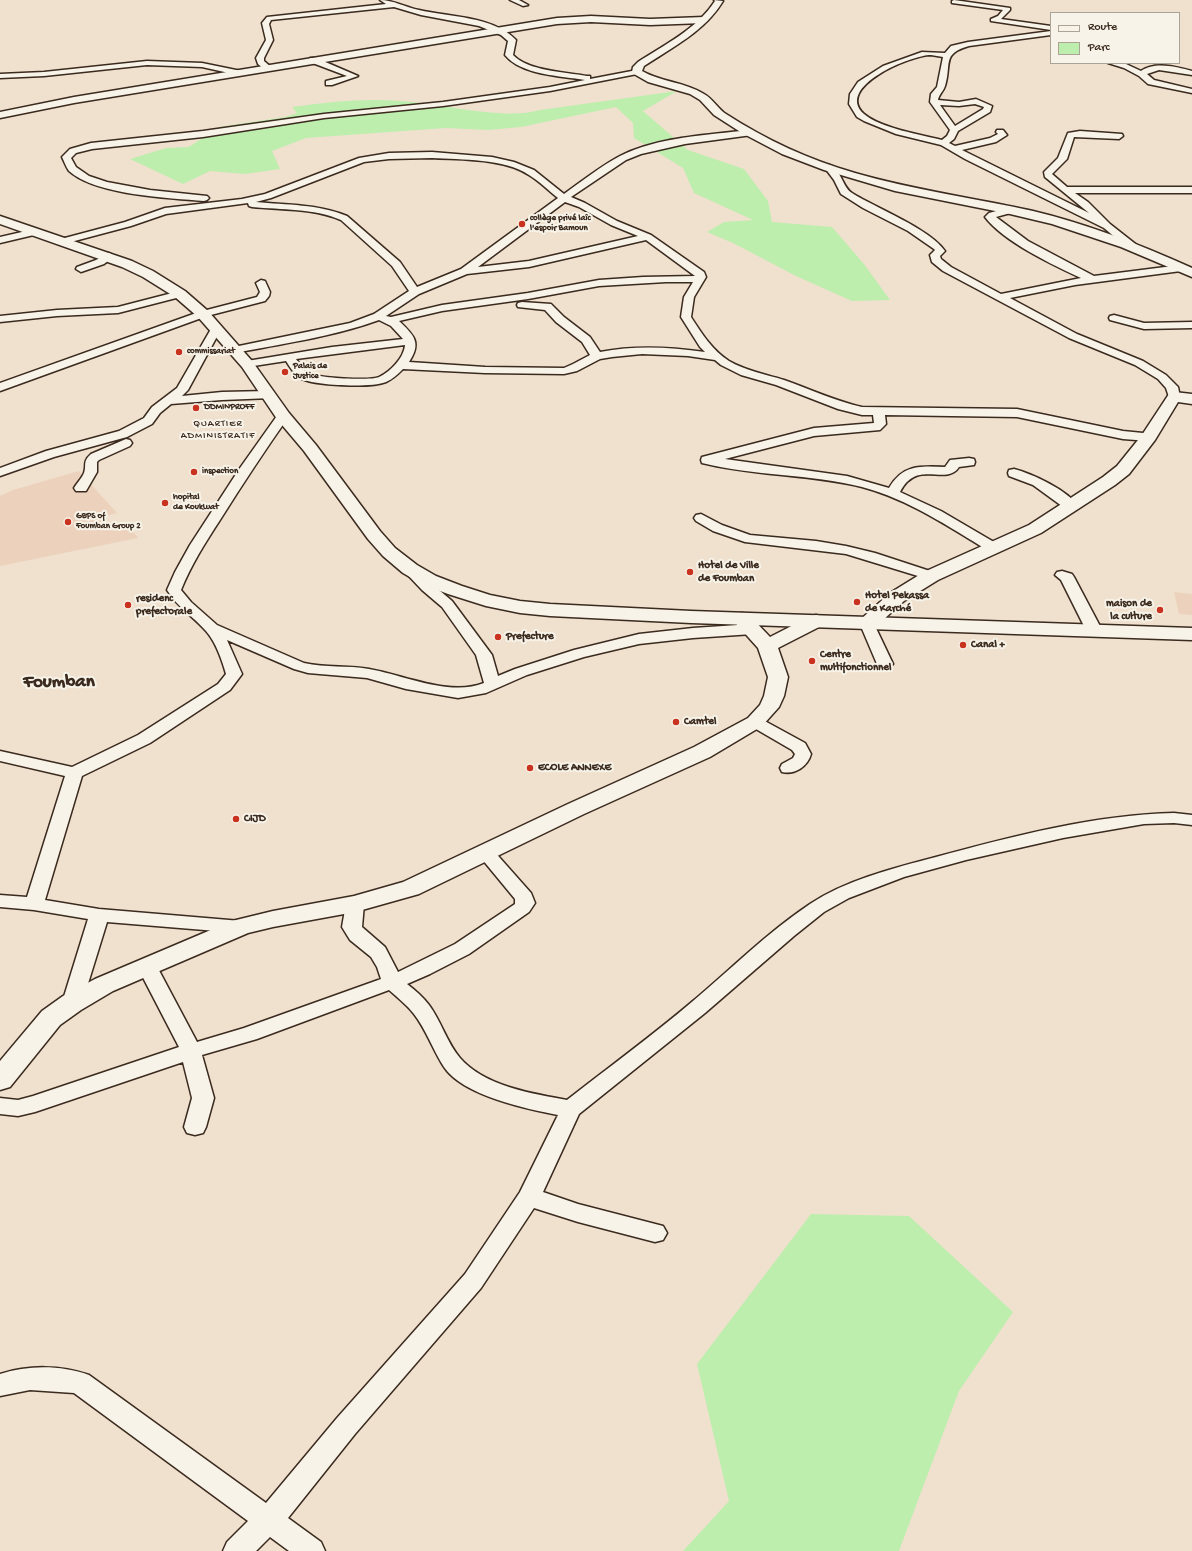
<!DOCTYPE html>
<meta charset="utf-8">
<style>
body{margin:0}
#map{position:relative;width:1192px;height:1551px;overflow:hidden;background:#f0e0ce;font-family:"Gochi Hand",sans-serif}
canvas{display:block}
.legend{position:absolute;left:1050px;top:12px;width:130px;height:52px;box-sizing:border-box;background:#f7f3e8;border:1px solid #aca397;margin:0;padding:5px 7px;list-style:none;font-size:12px;color:#3b2a1e}
.legend li{display:flex;align-items:center;gap:8px;height:20px}
.legend b{width:20px;border:1px solid #aca397}
</style>
<div id="map">
<canvas width="1192" height="1551"></canvas>
<ul class="legend">
<li><b style="height:5px;background:#f7f3e8"></b>Route</li>
<li><b style="height:11px;background:#bdeeae"></b>Parc</li>
</ul>
</div>
<script>
const context = document.querySelector('canvas').getContext('2d');
context.lineJoin = 'round';
function paint(path, color) {
  context.fillStyle = color;
  context.fill(path, 'evenodd');
}
function stroke(path, color, width, dash) {
  context.strokeStyle = color;
  context.lineWidth = width;
  context.lineCap = dash ? 'butt' : 'round';
  context.setLineDash(dash || []);
  context.stroke(path);
}
function drawText(font, color, halo, rows, align = 'center') {
  context.font = font + ' "Gochi Hand",sans-serif';
  context.lineWidth = 4;
  context.setLineDash([]);
  context.textBaseline = 'middle';
  context.strokeStyle = halo;
  context.fillStyle = color;
  for (const [text, x, y, turn = 0] of rows) {
    context.save();
    context.translate(x, y);
    context.rotate((+turn || 0) * Math.PI / 180);
    context.textAlign = isNaN(turn) ? turn : align;
    if (halo) context.strokeText(text, 0, 0);
    context.fillText(text, 0, 0);
    context.restore();
  }
}
paint(new Path2D(`
 M 79,471 L 117,513 L 99,518 L 111,531 L 129,526 L 138,538 L 0,566 L 0,496 L 13,490 Z
 M 1174,592 L 1192,594 L 1192,615 L 1179,614 Z`), '#ecd2bc');
paint(new Path2D(`
 M 677,91 L 643,111 L 688,150 L 744,169 L 768,201 L 772,222 L 832,227 L 864,264 L 890,300 L 852,301 L 796,276 L 733,243 L 707,232 L 724,222 L 753,220 L 694,193 L 683,168 L 634,138 L 633,123 L 616,107 L 521,127 L 488,130 L 446,128 L 306,138 L 272,151 L 280,169 L 245,174 L 210,171 L 183,184 L 130,159 L 166,148 L 189,147 L 219,127 L 285,117 L 297,113 L 292,107 C 328,102 365,98 401,101 C 440,103 504,121 540,110 Z
 M 811,1214 L 909,1216 L 1013,1312 L 959,1391 L 899,1551 L 683,1551 L 729,1501 L 697,1364 Z`), '#bdeeae');
const minor = new Path2D(`
 M 380,0 C 393,0 405,7 419,10 C 448,17 494,16 516,40 L 513,55 C 528,71 565,72 587,76 L 590,76 L 590,79 L 637,70 L 641,72 L 637,74 L 550,91 L 443,106 L 324,118 L 203,137 L 92,149 L 76,153 L 71,158 L 76,167 L 89,176 L 107,182 L 150,190 L 207,196 L 209,198 L 207,200 L 204,201 C 169,198 95,195 69,171 C 66,167 64,161 62,157 L 70,149 L 91,143 L 203,131 L 324,114 L 443,102 L 550,87 L 585,80 C 561,76 521,75 505,55 L 508,41 L 501,35 L 479,26 L 421,15 L 394,7 L 271,20 L 269,24 L 273,40 L 264,58 L 264,61 L 272,68 L 271,70 L 265,70 L 258,64 L 256,58 L 266,40 L 262,23 L 267,17 L 386,4 Z
 M 510,0 L 519,0 L 528,5 L 523,6 Z
 M 954,0 L 1010,8 L 1010,10 L 1001,19 L 1051,26 L 1051,30 L 991,21 L 991,19 L 998,16 L 1003,10 L 952,3 L 952,1 Z
 M 1051,31 L 1051,35 L 969,46 C 941,54 952,64 945,86 C 943,92 939,94 938,100 L 959,102 L 976,99 L 992,106 L 990,112 L 958,131 L 954,139 L 949,143 L 955,146 L 990,138 L 998,134 L 996,132 L 997,130 L 1003,130 L 1007,135 L 996,142 L 962,150 L 1089,213 L 1045,177 L 1044,172 L 1058,158 L 1068,133 L 1080,131 L 1122,134 L 1123,136 L 1119,139 L 1074,137 L 1067,159 L 1052,174 L 1067,187 L 1192,187 L 1192,193 L 1075,193 L 1088,202 L 1110,224 L 1138,246 L 1139,248 L 1138,250 L 1130,250 L 1104,228 L 965,159 L 941,145 L 896,134 L 864,121 L 857,117 L 849,104 L 850,94 L 858,82 L 883,66 L 922,52 L 945,53 L 951,46 L 968,42 ZM 931,55 L 943,57 L 937,87 L 931,94 L 930,102 L 950,130 L 947,136 L 942,140 C 922,135 880,128 864,114 C 834,87 911,55 931,55 ZM 975,104 L 984,107 L 983,109 L 955,126 L 940,105 L 959,106 Z
 M 310,58 L 316,58 L 358,76 L 332,85 L 326,85 L 326,81 L 347,76 L 310,62 Z
 M 147,61 L 202,63 L 241,71 L 242,73 L 238,75 L 202,67 L 147,65 L 44,76 L 0,78 L 0,74 L 44,72 Z
 M 1108,63 L 1126,64 L 1141,71 C 1155,61 1177,67 1192,71 L 1192,75 L 1159,70 L 1147,74 L 1154,80 L 1192,89 L 1192,93 L 1148,84 L 1139,76 L 1124,68 Z
 M 749,130 L 752,131 L 753,133 L 752,135 L 685,144 L 641,154 L 626,160 L 571,197 L 585,203 L 617,221 L 651,235 L 704,272 L 706,277 L 694,297 L 691,317 C 702,334 712,350 729,361 C 746,371 765,374 784,380 C 810,389 835,401 862,407 L 1017,409 L 1123,431 L 1153,434 L 1155,437 L 1153,440 L 1149,441 L 1123,439 L 1017,417 L 885,415 L 886,424 L 880,430 L 814,436 L 725,459 L 847,476 L 889,488 C 903,464 921,466 945,467 L 950,460 L 969,458 L 974,459 L 975,462 L 974,465 L 959,467 C 946,487 917,458 900,492 L 941,511 L 999,545 L 1001,548 L 999,551 L 994,552 L 989,551 C 949,527 908,499 862,487 C 810,474 754,476 702,463 L 701,460 L 702,457 L 814,428 L 874,423 L 873,415 L 862,415 L 838,409 L 776,385 L 741,375 L 721,365 L 715,360 L 688,356 L 642,354 L 612,357 L 600,359 L 577,371 L 564,374 L 485,373 L 403,369 C 398,374 393,379 386,382 C 372,388 313,386 300,378 C 294,374 290,367 286,361 L 247,367 L 243,366 L 241,364 L 243,362 L 247,361 L 332,347 L 403,339 L 391,326 L 379,320 C 332,337 282,344 234,353 L 230,352 L 228,350 L 230,348 L 234,347 L 350,323 L 374,314 L 409,291 L 392,266 L 341,220 C 313,208 282,210 252,207 L 249,206 L 248,203 L 166,214 L 131,226 L 67,243 L 61,243 L 59,241 L 61,239 L 125,222 L 165,208 L 242,199 L 265,194 L 359,158 L 389,153 L 432,152 L 492,157 L 514,162 L 534,170 L 564,194 C 582,181 601,166 620,156 C 657,137 708,135 749,130 ZM 432,158 C 461,160 504,158 529,175 C 539,181 548,190 558,198 L 461,269 L 417,287 L 400,262 L 347,216 C 318,204 287,205 256,202 L 271,198 L 364,162 L 389,159 ZM 565,202 L 579,207 L 611,225 L 638,236 L 529,261 L 478,267 ZM 646,240 L 695,276 L 643,277 L 599,280 L 528,293 L 442,305 L 391,317 L 386,316 L 419,294 L 467,274 L 529,267 ZM 666,282 L 693,282 L 684,297 L 681,317 L 700,347 L 705,352 C 670,347 635,345 600,352 L 590,337 L 564,317 L 551,304 L 522,302 L 518,303 L 517,305 L 518,307 L 545,310 L 556,322 L 582,342 L 590,355 L 573,364 L 564,368 L 485,367 L 409,362 C 422,343 414,335 399,321 L 442,311 L 528,299 L 599,286 ZM 405,345 C 404,358 390,372 379,377 C 370,381 317,378 308,373 C 303,370 300,364 296,359 Z
 M 829,165 C 841,168 842,187 852,193 C 876,208 930,229 945,251 L 940,256 L 941,259 L 951,267 L 1001,294 L 1081,278 C 1053,265 1004,242 985,217 L 989,213 L 1011,207 L 1016,210 L 1014,212 L 996,217 L 1028,241 L 1094,276 L 1181,265 L 1185,266 L 1186,268 L 1181,271 L 1075,285 L 1010,298 L 1077,334 L 1143,361 L 1166,375 L 1178,387 L 1180,397 L 1178,400 L 1170,400 L 1166,388 L 1158,379 L 1135,365 L 1069,338 L 943,271 L 932,262 L 930,255 L 935,250 L 934,249 L 908,231 L 863,208 L 841,194 L 834,180 L 825,168 Z
 M 35,229 L 38,230 L 40,232 L 38,234 L 0,243 L 0,237 Z
 M 109,253 L 114,256 L 104,264 L 81,272 L 76,269 L 77,267 L 96,260 Z
 M 261,280 L 265,281 L 270,292 L 269,296 L 265,301 L 207,316 L 0,391 L 0,383 L 199,312 L 257,297 L 260,292 L 256,283 Z
 M 180,291 L 184,292 L 185,294 L 184,296 L 118,313 L 57,316 L 0,322 L 0,316 L 57,310 L 118,307 Z
 M 1114,315 L 1144,323 L 1192,322 L 1192,328 L 1144,329 L 1110,320 L 1109,318 L 1110,316 Z
 M 216,326 L 221,329 L 188,390 L 182,396 L 222,392 L 268,391 L 272,392 L 274,395 L 272,398 L 222,400 L 171,404 L 160,413 L 152,424 L 127,437 L 54,457 L 0,476 L 0,468 L 46,451 L 119,431 L 144,418 L 152,407 L 177,388 L 211,329 Z
 M 283,412 L 287,413 L 289,416 C 265,450 242,485 220,520 C 205,543 191,565 181,590 L 191,602 L 217,625 L 304,663 C 326,668 348,665 369,669 C 404,675 450,697 484,683 L 476,655 L 442,607 L 422,590 L 405,572 L 403,569 L 405,566 L 410,565 L 415,566 L 432,584 L 452,601 L 492,655 L 498,676 L 515,669 L 574,650 L 639,634 L 693,628 L 753,624 L 758,626 L 761,629 L 758,632 L 753,634 L 693,638 L 639,644 L 584,657 L 527,675 L 486,693 L 458,698 L 406,689 L 367,678 L 308,673 L 294,669 L 227,640 L 242,674 L 230,690 L 150,743 L 82,776 L 45,900 L 99,909 L 241,921 L 248,922 L 251,927 L 248,932 L 241,933 L 107,922 L 82,1003 L 79,1008 L 72,1010 L 65,1008 L 62,1003 L 88,919 L 34,910 L 0,907 L 0,895 L 27,897 L 65,776 L 0,761 L 0,751 L 72,767 L 138,735 L 218,684 L 226,674 C 222,660 216,642 206,631 C 193,616 178,608 167,590 L 175,572 L 190,545 L 240,468 L 279,413 Z
 M 126,439 L 130,440 L 132,443 L 130,446 L 99,460 L 97,462 L 97,472 L 86,491 L 76,491 L 74,488 C 77,483 82,478 84,473 C 87,465 82,462 91,454 Z
 M 1014,469 C 1033,474 1067,490 1078,506 L 1076,509 L 1066,509 L 1033,485 L 1009,476 L 1008,473 L 1009,470 Z
 M 701,514 L 722,525 L 750,535 L 816,541 L 846,546 L 875,553 L 936,573 L 938,576 L 936,579 L 931,580 L 846,554 L 745,542 L 713,531 L 696,521 L 694,518 L 696,515 Z
 M 1062,571 L 1072,574 L 1074,577 L 1102,630 L 1099,633 L 1094,635 L 1089,633 L 1086,630 L 1061,580 L 1055,575 L 1057,572 Z
 M 867,620 L 872,621 L 874,624 L 893,664 L 890,667 L 885,669 L 880,667 L 877,664 L 860,624 L 862,621 Z
 M 755,717 L 761,719 L 805,743 L 811,754 C 808,766 795,775 782,772 L 780,768 L 782,764 L 793,758 L 795,754 L 792,750 L 749,725 L 747,722 L 749,719 Z
 M 1174,813 L 1192,815 L 1192,825 L 1174,823 L 1144,824 L 1063,838 L 966,860 L 904,877 L 849,898 L 824,912 L 794,936 L 705,1013 L 579,1114 L 543,1192 L 578,1204 L 663,1226 L 667,1233 L 663,1240 L 655,1242 L 578,1222 L 534,1208 L 481,1288 L 355,1434 L 288,1518 L 321,1542 L 325,1551 L 289,1551 L 270,1537 L 256,1551 L 223,1551 L 227,1542 L 248,1521 L 74,1393 L 30,1390 L 0,1396 L 0,1374 C 28,1365 61,1365 89,1375 L 266,1503 L 337,1418 L 465,1274 L 520,1192 L 558,1115 C 526,1109 462,1095 444,1067 C 433,1050 426,1029 414,1014 C 407,1005 398,998 389,990 L 257,1039 L 202,1055 L 214,1098 L 206,1127 L 203,1133 L 195,1135 L 187,1133 L 184,1127 L 192,1098 L 183,1062 L 35,1112 L 18,1116 L 0,1114 L 0,1098 L 18,1100 L 33,1096 L 179,1047 L 137,966 L 140,961 L 147,959 L 154,961 L 197,1042 L 244,1028 L 381,979 L 377,967 L 371,957 L 350,940 L 342,927 L 346,904 L 348,900 L 355,898 L 362,900 L 364,904 L 362,927 L 385,947 L 398,972 L 455,944 L 515,904 L 515,899 L 477,853 L 480,849 L 486,847 L 492,849 L 531,893 L 535,903 L 529,912 L 469,954 L 430,974 L 407,984 C 415,990 423,997 429,1005 C 441,1021 447,1043 460,1058 C 484,1086 533,1094 567,1100 C 609,1067 652,1036 693,1001 C 731,969 768,932 810,904 C 846,880 894,868 936,857 C 1013,836 1094,815 1174,813 Z`);
const tertiary = new Path2D(`
 M 591,16 L 650,19 L 704,17 L 708,20 L 704,23 L 650,25 L 591,22 L 557,24 L 74,103 L 0,118 L 0,112 L 74,97 L 557,18 Z
 M 1174,392 L 1192,394 L 1192,404 L 1178,402 L 1155,440 L 1129,474 L 1115,485 L 1041,533 L 938,580 L 904,601 L 874,628 L 867,630 L 860,628 L 857,624 L 860,620 L 890,593 L 924,572 L 1029,525 L 1103,477 L 1117,466 L 1142,435 L 1169,394 Z
 M 742,613 L 749,615 L 770,637 L 809,617 L 816,615 L 823,617 L 826,621 L 823,625 L 778,648 L 788,677 L 784,696 L 779,707 L 762,726 L 710,757 L 584,814 L 419,894 L 355,912 L 273,927 L 248,933 L 113,991 L 81,1010 L 60,1025 L 10,1087 L 0,1090 L 0,1061 L 42,1011 L 63,996 L 95,979 L 232,921 L 273,911 L 354,896 L 403,882 L 568,804 L 694,747 L 748,718 L 760,705 L 764,696 L 768,677 L 758,648 L 732,619 L 735,615 Z`);
const secondary = new Path2D(`
 M 714,0 L 723,1 C 705,31 673,47 644,66 L 642,71 C 661,82 685,82 704,94 C 713,99 718,109 726,114 C 766,140 810,160 855,173 C 913,190 974,198 1033,211 C 1088,224 1141,245 1192,268 L 1192,277 L 1121,247 L 1052,224 L 1010,214 L 895,191 L 824,170 L 782,154 L 742,133 L 714,115 L 700,100 L 690,94 L 648,82 L 634,74 L 632,72 L 633,67 L 638,62 C 664,45 697,29 715,1 Z
 M 0,216 L 132,261 L 153,271 L 185,291 L 208,311 L 252,361 L 289,413 L 316,445 L 380,531 L 395,548 L 417,565 L 436,576 L 462,586 L 490,595 L 520,601 L 550,604 L 691,611 L 1192,628 L 1192,640 L 691,623 L 550,616 L 520,613 L 486,606 L 448,594 L 422,584 L 403,573 L 383,556 L 368,539 L 304,451 L 277,419 L 242,367 L 198,317 L 175,297 L 143,277 L 122,267 L 0,224 Z`);
stroke(minor, '#3b2a1e', 3);
stroke(tertiary, '#3b2a1e', 3);
stroke(secondary, '#3b2a1e', 3);
paint(minor, '#f7f3e8');
paint(tertiary, '#f7f3e8');
paint(secondary, '#f7f3e8');
for (const [x, y, r, color] of [
 [522,224,4,"#c8321e"],
 [179,352,4,"#c8321e"],
 [285,372,4,"#c8321e"],
 [196,408,4,"#c8321e"],
 [194,472,4,"#c8321e"],
 [165,503,4,"#c8321e"],
 [68,522,4,"#c8321e"],
 [690,572,4,"#c8321e"],
 [857,602,4,"#c8321e"],
 [128,605,4,"#c8321e"],
 [1160,610,4,"#c8321e"],
 [498,637,4,"#c8321e"],
 [963,645,4,"#c8321e"],
 [812,661,4,"#c8321e"],
 [676,722,4,"#c8321e"],
 [530,768,4,"#c8321e"],
 [236,819,4,"#c8321e"]
]) {
  const dot = new Path2D();
  dot.arc(x, y, r, 0, 2 * Math.PI);
  context.fillStyle = color;
  context.fill(dot);
  stroke(dot, '#f7f3e8', 1.5);
}
drawText('bold 9px', '#3b2a1e', '#f7f3e8', [
 ["collège privé laîc",530,219],
 ["l'espoir Bamoun",530,229],
 ["commissariat",187,352],
 ["Palais de",293,367],
 ["Justice",293,377],
 ["DDMINPROFF",204,408],
 ["inspection",202,472],
 ["hopital",173,498],
 ["de Koukwat",173,508],
 ["GBPS of",76,517],
 ["Foumban Group 2",76,527]
], 'left');
context.letterSpacing = '1px';
drawText('10px', '#3b2a1e', '#f7f3e8', [
 ["QUARTIER",218,424],
 ["ADMINISTRATIF",218,436]
]);
context.letterSpacing = '0px';
drawText('bold 11px', '#3b2a1e', '#f7f3e8', [
 ["Hotel de Ville",698,566],
 ["de Foumban",698,579],
 ["Hotel Pekassa",865,596],
 ["de Karché",865,609],
 ["residenc",136,599],
 ["prefectorale",136,612],
 ["maison de",1152,604,"right"],
 ["la culture",1152,617,"right"],
 ["Prefecture",506,637],
 ["Canal +",971,645],
 ["Centre",820,655],
 ["multifonctionnel",820,668],
 ["Camtel",684,722],
 ["ECOLE ANNEXE",538,768],
 ["CIJD",244,819]
], 'left');
drawText('bold 19px', '#3b2a1e', '#f7f3e8', [
 ["Foumban",59,683]
]);
</script>
